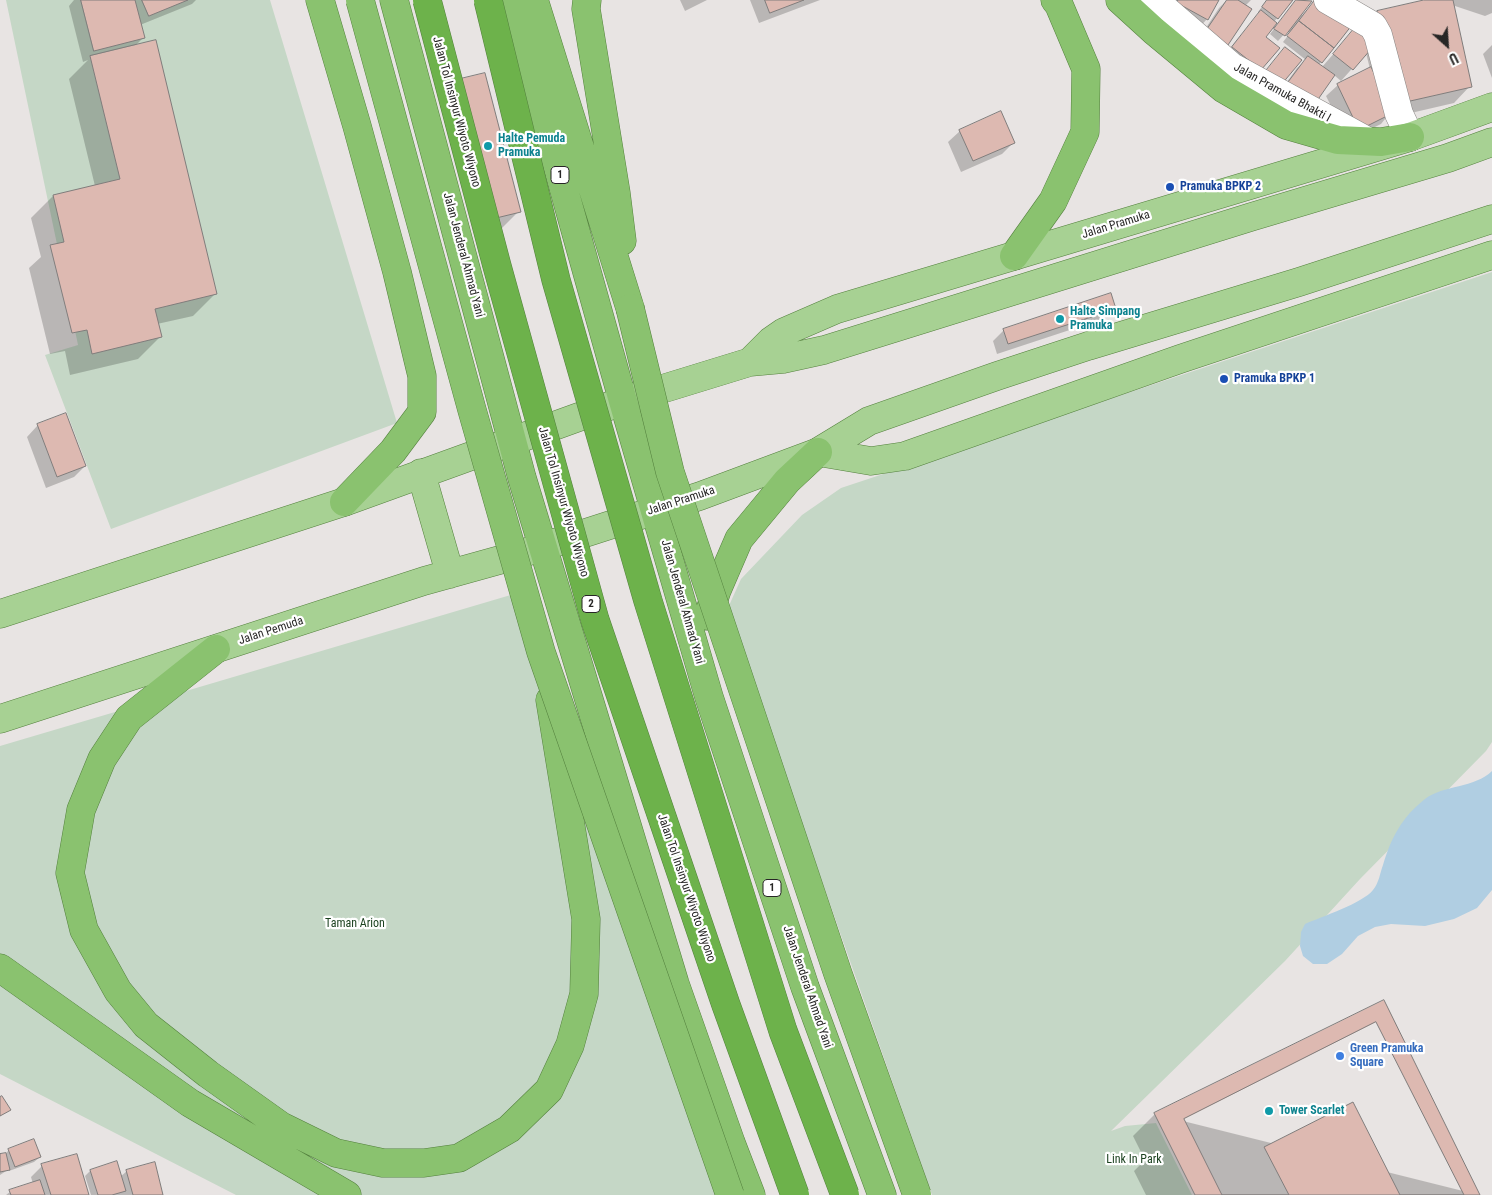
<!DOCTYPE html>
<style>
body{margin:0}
#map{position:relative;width:1492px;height:1195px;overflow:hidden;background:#e8e4e3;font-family:"Roboto Condensed",sans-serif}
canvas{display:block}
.north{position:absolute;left:1422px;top:20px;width:50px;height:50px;-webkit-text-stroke:4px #fff;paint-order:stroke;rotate:154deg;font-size:14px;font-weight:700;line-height:20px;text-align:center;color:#272625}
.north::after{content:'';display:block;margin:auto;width:18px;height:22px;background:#272625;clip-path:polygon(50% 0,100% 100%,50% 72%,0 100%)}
</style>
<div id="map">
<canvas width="1492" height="1195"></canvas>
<div class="north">U</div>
</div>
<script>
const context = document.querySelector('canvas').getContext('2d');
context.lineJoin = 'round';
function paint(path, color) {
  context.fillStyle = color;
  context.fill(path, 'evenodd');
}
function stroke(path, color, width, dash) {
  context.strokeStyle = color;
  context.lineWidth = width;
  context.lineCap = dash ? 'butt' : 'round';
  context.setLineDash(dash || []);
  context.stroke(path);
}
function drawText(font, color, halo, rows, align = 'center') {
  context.font = font + ' "Roboto Condensed",sans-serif';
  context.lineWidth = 4.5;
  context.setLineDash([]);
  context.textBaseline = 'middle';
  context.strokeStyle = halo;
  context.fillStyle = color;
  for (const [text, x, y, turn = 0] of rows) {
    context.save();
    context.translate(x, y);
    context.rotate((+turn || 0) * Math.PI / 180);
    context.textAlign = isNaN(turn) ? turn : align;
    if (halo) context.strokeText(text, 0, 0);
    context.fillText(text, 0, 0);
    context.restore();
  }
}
paint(new Path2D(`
 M 6,0 L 270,0 L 397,423 L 111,529 L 45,355 L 78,345 Z
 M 1492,272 L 1492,742 L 1486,751 L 1360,879 L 1285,961 L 1111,1131 L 1125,1126 L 1156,1123 L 1192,1195 L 932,1195 L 727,610 L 741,579 L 802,515 L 841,488 Z
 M 531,589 L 728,1195 L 236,1195 L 0,1074 L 0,746 Z`), '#c5d7c6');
paint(new Path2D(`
 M 1492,771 L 1492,890 L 1477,908 L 1454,919 L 1425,926 L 1391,924 L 1375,927 L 1358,936 L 1342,954 L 1327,964 L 1313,964 L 1303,956 L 1300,946 L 1301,932 L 1305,924 C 1321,917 1363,903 1373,890 C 1379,883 1380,873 1383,865 C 1391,838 1402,817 1425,799 C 1443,785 1475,788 1492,771 Z`), '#b0cee2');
paint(new Path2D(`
 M 74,0 L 196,0 L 192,4 L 140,25 L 143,38 L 135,46 L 215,294 L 193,316 L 157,324 L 160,337 L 138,359 L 70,375 L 65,351 L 50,354 L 29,268 L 41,257 L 31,218 L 53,196 L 95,186 L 69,79 L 88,60 L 83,62 L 69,6 Z
 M 680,0 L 707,0 L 685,11 Z
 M 750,0 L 820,0 L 759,23 Z
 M 1174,0 L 1218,0 L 1207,19 L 1196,31 Z
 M 1227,0 L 1251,0 L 1245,6 L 1227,44 L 1216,55 L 1196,43 L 1219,8 Z
 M 1267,0 L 1291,0 L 1274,22 L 1264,37 L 1260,70 L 1222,58 L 1259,14 L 1258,12 Z
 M 1297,0 L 1310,1 L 1300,14 L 1302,15 L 1317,0 L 1321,62 L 1319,65 L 1322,67 L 1358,26 L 1361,28 L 1378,12 L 1429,0 L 1492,0 L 1492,13 L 1485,16 L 1452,5 L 1470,86 L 1454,103 L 1385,119 L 1381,124 L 1348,140 L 1326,96 L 1338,85 L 1370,69 L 1366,53 L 1341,81 L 1334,75 L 1274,100 L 1297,68 L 1306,60 L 1283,42 L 1290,33 L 1287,31 L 1278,41 L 1270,34 Z
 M 1492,45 L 1492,78 L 1483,54 Z
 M 457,81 L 519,211 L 502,228 L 476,235 Z
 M 960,131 L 1014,142 L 1002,154 L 961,172 L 948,142 Z
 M 1114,308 L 1103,319 L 997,354 L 993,341 L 1004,330 Z
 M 38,425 L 85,466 L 74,477 L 46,488 L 27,437 Z
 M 1155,1114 L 1479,1195 L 1146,1195 L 1134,1171 L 1145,1160 L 1133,1136 Z
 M 9,1150 L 40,1157 L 34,1162 L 9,1171 L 9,1169 L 0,1175 L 0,1156 L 4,1155 Z
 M 42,1166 L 88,1195 L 6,1195 L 10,1192 L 33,1184 L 31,1177 Z
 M 90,1171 L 120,1177 L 127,1171 L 162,1195 L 91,1195 L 85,1176 Z`), '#0003');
const building = new Path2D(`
 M 81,0 L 135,0 L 145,38 L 94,51 Z
 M 142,0 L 188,0 L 149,16 Z
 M 765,0 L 804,0 L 770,13 Z
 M 1178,0 L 1219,0 L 1208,20 L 1177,3 Z
 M 1227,0 L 1238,0 L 1252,9 L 1228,45 L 1206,31 Z
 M 1267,0 L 1293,0 L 1278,19 L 1262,7 Z
 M 1296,0 L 1312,1 L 1285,36 L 1274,29 Z
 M 1315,0 L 1352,25 L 1334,48 L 1299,21 Z
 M 1424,0 L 1453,0 L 1472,87 L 1397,104 L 1377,11 Z
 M 1261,10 L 1277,23 L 1266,37 L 1280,48 L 1261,70 L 1232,47 Z
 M 1299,21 L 1334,48 L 1322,63 L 1287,36 Z
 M 1358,24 L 1378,41 L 1353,70 L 1333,54 Z
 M 156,40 L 217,294 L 155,309 L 162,337 L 92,354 L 87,330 L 72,333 L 50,245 L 64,242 L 53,195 L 120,179 L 90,56 Z
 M 1285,47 L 1302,60 L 1281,85 L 1265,72 Z
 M 1308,56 L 1335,75 L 1312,108 L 1284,88 Z
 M 1371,67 L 1393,113 L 1359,130 L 1337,84 Z
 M 485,73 L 521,212 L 492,219 L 456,80 Z
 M 1001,111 L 1015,143 L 973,161 L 959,130 Z
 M 1111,293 L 1116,309 L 1008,344 L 1003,329 Z
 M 66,413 L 86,466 L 57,477 L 37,424 Z
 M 1384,1000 L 1480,1195 L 1195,1195 L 1154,1113 Z
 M 1376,1022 L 1464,1195 L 1400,1195 L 1353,1102 L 1264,1147 L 1289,1195 L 1222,1195 L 1184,1119 Z
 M 2,1096 L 11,1110 L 0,1116 L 0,1097 Z
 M 34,1139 L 41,1157 L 15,1167 L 8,1149 Z
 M 6,1153 L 10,1170 L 0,1172 L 0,1154 Z
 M 77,1154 L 89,1195 L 51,1195 L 41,1164 Z
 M 117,1161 L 126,1191 L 112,1195 L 98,1195 L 90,1170 Z
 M 155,1162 L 163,1195 L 133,1195 L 126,1170 Z
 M 40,1180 L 45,1195 L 11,1195 L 9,1190 Z`);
paint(building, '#ddb9b1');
stroke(building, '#807d7c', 1);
const minor = new Path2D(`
 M 1154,0 L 1232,67 L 1369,142
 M 1328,0 L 1373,26 L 1378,35 L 1399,114 L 1410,137`);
const primary = new Path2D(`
 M 750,362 L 783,359 L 824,350 L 1251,217 L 1448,158 L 1492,142
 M 818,452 L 871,461 L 905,456 L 1180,359 L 1492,255
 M 421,473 L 450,574
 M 0,614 L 344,502 L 623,401 L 750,362 L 771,341 L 784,332 L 837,309 L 1410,137 L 1492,107
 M 0,719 L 424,581 L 514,556 L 700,496 L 818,452 L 869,421 L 997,376 L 1088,346 L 1299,282 L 1492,219`);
const trunk = new Path2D(`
 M 320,0 L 357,126 L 397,272 L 422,376 L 422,412 L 393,451 L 344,502
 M 394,0 L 522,478 L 675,984 L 731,1143 L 751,1195
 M 511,0 L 623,401 L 709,697 L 805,987 L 882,1195
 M 534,0 L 630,308
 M 587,0 L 586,9 L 616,193 L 622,241
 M 1120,0 L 1154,31 L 1224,89 L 1286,125 L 1338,140 L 1381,142 L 1410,137
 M 1014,256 L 1053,201 L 1085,132 L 1086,69 L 1059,5 L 1055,0
 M 708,616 L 717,590 L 739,539 L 787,481 L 818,452
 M 216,649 L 129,718 L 102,759 L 81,810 L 70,873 L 84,930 L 118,991 L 146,1025 L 208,1074 L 281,1126 L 336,1153 L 383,1163 L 424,1163 L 459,1158 L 509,1129 L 549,1090 L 570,1045 L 584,994 L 586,919 L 550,700
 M 0,968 L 190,1103 L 347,1195`);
stroke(minor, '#8a8785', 29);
stroke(primary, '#54813e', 29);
stroke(trunk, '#54813e', 29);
stroke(minor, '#fff', 28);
stroke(primary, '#a7d193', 28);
stroke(trunk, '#8ac26f', 28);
const trunkBridge = new Path2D(`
 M 360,0 L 472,410 L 541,652 L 730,1195
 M 630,308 L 670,472 L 838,974 L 917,1195`);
const motorwayBridge = new Path2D(`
 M 427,0 L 497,266 L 595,620 L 726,1005 L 795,1195
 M 488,0 L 556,280 L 648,601 L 783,1031 L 845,1195`);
stroke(trunkBridge, '#54813e', 29, []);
stroke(motorwayBridge, '#54813e', 29, []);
stroke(trunkBridge, '#8ac26f', 28);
stroke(motorwayBridge, '#6db24b', 28);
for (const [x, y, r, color] of [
 [488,146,5,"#0f9aa8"],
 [1170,187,5,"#1a4fb4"],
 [1060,319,5,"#0f9aa8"],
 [1224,379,5,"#1a4fb4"],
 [1340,1056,5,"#3f7fe0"],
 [1269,1111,5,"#0f9aa8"]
]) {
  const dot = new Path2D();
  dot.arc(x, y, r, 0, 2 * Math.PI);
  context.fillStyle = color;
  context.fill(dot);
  stroke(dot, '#fff', 2);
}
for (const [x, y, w] of [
 [560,175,18],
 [591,604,18],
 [772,888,18]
]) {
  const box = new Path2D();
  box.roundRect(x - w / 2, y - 8.5, w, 17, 4);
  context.fillStyle = '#fff';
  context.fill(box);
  stroke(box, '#272625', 1);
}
drawText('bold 11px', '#272625', null, [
 ["1",560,175],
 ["2",591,604],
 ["1",772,888]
]);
drawText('12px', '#272625', '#fff', [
 ["Jalan Pramuka Bhakti I",1282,93,29],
 ["Jalan Tol Insinyur Wiyoto Wiyono",456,112,75],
 ["Jalan Pramuka",1116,225,-17],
 ["Jalan Jenderal Ahmad Yani",463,255,75],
 ["Jalan Pramuka",681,501,-18],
 ["Jalan Tol Insinyur Wiyoto Wiyono",563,502,74],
 ["Jalan Jenderal Ahmad Yani",682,602,74],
 ["Jalan Pemuda",271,631,-18],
 ["Jalan Tol Insinyur Wiyoto Wiyono",686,888,71],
 ["Jalan Jenderal Ahmad Yani",807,987,71]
]);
drawText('bold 12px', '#0d838f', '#fff', [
 ["Halte Pemuda",498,139],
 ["Pramuka",498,153],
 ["Halte Simpang",1070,312],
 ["Pramuka",1070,326],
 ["Tower Scarlet",1279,1111]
], 'left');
drawText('bold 12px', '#164399', '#fff', [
 ["Pramuka BPKP 2",1180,187],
 ["Pramuka BPKP 1",1234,379]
], 'left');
drawText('12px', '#1c4220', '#fff', [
 ["Taman Arion",355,924],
 ["Link In Park",1134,1160]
]);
drawText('bold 12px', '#366cbe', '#fff', [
 ["Green Pramuka",1350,1049],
 ["Square",1350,1063]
], 'left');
</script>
